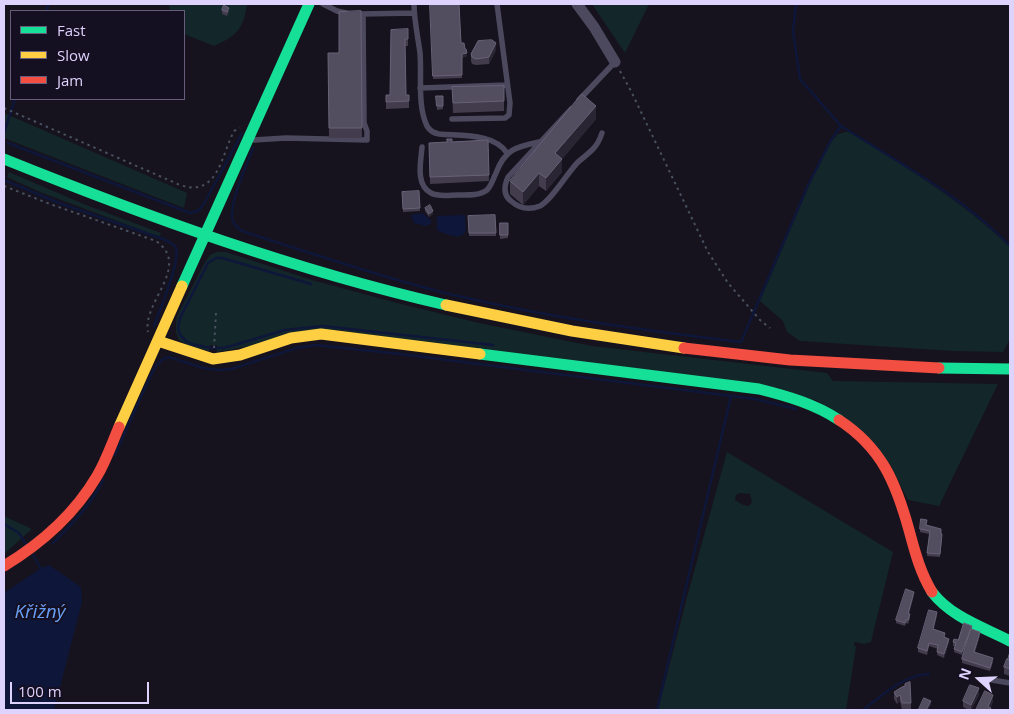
<!DOCTYPE html>
<meta charset="utf-8">
<style>
body{margin:0}
#map{position:relative;width:1014px;height:714px;overflow:hidden;background:#16131e;font-family:"Open Sans",sans-serif}
canvas{display:block}
.frame{position:absolute;inset:0;border:5px solid #ded3fc;pointer-events:none}
.legend{position:absolute;left:10px;top:10px;width:175px;height:90px;box-sizing:border-box;background:#150f22;border:1px solid #655d79;margin:0;padding:6px 9px;list-style:none;font-size:15px;color:#ded3fc}
.legend li{display:flex;align-items:center;gap:10px;height:25px}
.legend b{width:25px;border:1px solid #655d79}
.north{position:absolute;left:954px;top:654px;width:50px;height:50px;-webkit-text-stroke:4px #150f22;paint-order:stroke;rotate:290deg;font-size:14px;font-weight:700;line-height:20px;text-align:center;color:#ded3fc}
.north::after{content:'';display:block;margin:auto;width:18px;height:22px;background:#ded3fc;clip-path:polygon(50% 0,100% 100%,50% 72%,0 100%)}
.scale{position:absolute;left:10px;top:682px;width:139px;height:22px;box-sizing:border-box;border:2px solid #ded3fc;border-top:0;padding-left:6px;font-size:15px;line-height:18px;white-space:nowrap;color:#ded3fc;-webkit-text-stroke:4px #150f22;paint-order:stroke}
</style>
<div id="map">
<canvas width="1014" height="714"></canvas>
<div class="frame"></div>
<ul class="legend">
<li><b style="height:6px;background:#16e098"></b>Fast</li>
<li><b style="height:6px;background:#ffcf43"></b>Slow</li>
<li><b style="height:6px;background:#f24e42"></b>Jam</li>
</ul>
<div class="north">N</div>
<div class="scale">100 m</div>
</div>
<script>
const context = document.querySelector('canvas').getContext('2d');
context.lineJoin = 'round';
function paint(path, color) {
  context.fillStyle = color;
  context.fill(path, 'evenodd');
}
function stroke(path, color, width, dash) {
  context.strokeStyle = color;
  context.lineWidth = width;
  context.lineCap = dash ? 'butt' : 'round';
  context.setLineDash(dash || []);
  context.stroke(path);
}
function drawText(font, color, halo, rows, align = 'center') {
  context.font = font + ' "Open Sans",sans-serif';
  context.lineWidth = 4;
  context.setLineDash([]);
  context.textBaseline = 'middle';
  context.strokeStyle = halo;
  context.fillStyle = color;
  for (const [text, x, y, turn = 0] of rows) {
    context.save();
    context.translate(x, y);
    context.rotate((+turn || 0) * Math.PI / 180);
    context.textAlign = isNaN(turn) ? turn : align;
    if (halo) context.strokeText(text, 0, 0);
    context.fillText(text, 0, 0);
    context.restore();
  }
}
paint(new Path2D(`
 M 169,4 L 247,4 C 244,28 236,37 214,46 L 184,34 L 184,11 L 170,11 Z
 M 592,4 L 649,4 L 625,53 Z
 M 4,113 L 187,193 L 184,208 L 4,138 Z
 M 849,131 C 906,167 962,201 1010,247 L 1010,339 L 1003,352 L 953,351 L 800,341 L 787,332 L 783,321 L 760,301 L 809,186 L 831,142 L 838,134 Z
 M 9,172 L 86,205 L 161,233 L 160,236 L 152,234 L 40,192 L 7,177 Z
 M 217,252 L 226,252 L 312,280 L 397,303 L 479,323 L 592,346 L 827,373 L 833,381 L 998,384 L 939,506 L 908,500 L 890,464 L 816,400 L 336,330 L 217,352 L 217,345 L 210,345 L 209,351 L 190,346 L 179,340 L 176,332 L 176,324 L 177,316 L 204,264 L 210,255 Z
 M 727,452 L 893,552 L 871,642 L 864,644 L 855,642 L 854,645 L 856,647 L 846,710 L 658,710 L 687,597 ZM 740,493 L 750,494 L 752,502 L 749,506 L 743,505 L 735,500 L 736,495 Z
 M 4,516 L 32,529 L 4,554 Z`), '#132629');
paint(new Path2D(`
 M 422,213 L 431,220 L 431,224 L 425,226 L 414,223 L 411,215 Z
 M 465,215 C 465,220 467,228 465,232 C 461,241 442,233 437,230 L 437,216 Z
 M 49,565 L 81,587 L 82,602 L 54,710 L 4,710 L 4,593 L 41,568 Z`), '#0e173a');
stroke(new Path2D(`
 M 796,4 L 793,31 L 800,79 L 841,126
 M 46,11 L 49,4
 M 4,133 L 15,99
 M 8,143 L 190,213 L 198,211 L 205,202 L 242,133
 M 253,148 C 246,167 233,194 232,214 C 231,222 237,229 245,232 C 310,253 375,275 441,292 C 539,316 640,330 741,342 L 808,185 L 831,140 L 841,126 C 899,163 962,196 1010,246
 M 4,180 L 59,203 L 163,239 C 168,241 173,243 176,248 C 181,260 159,312 154,326
 M 311,284 L 222,258 L 216,258 L 208,263 L 180,318 L 178,328 L 180,335 L 186,341 L 192,344 L 210,348 L 224,348 L 285,330 L 323,326 L 493,345
 M 115,455 L 150,377 L 156,366 L 163,359 L 169,357 L 203,368 L 218,370 L 231,369 L 297,348 L 316,345 L 400,354 L 755,399 L 796,409
 M 4,524 L 19,533 L 27,546
 M 53,543 C 72,524 92,504 103,480
 M 33,555 L 41,569
 M 657,710 L 731,396
 M 863,710 C 883,695 903,675 929,674`), '#0e173a', 2.5);
stroke(new Path2D(`
 M 620,71 L 631,91 L 708,252 L 728,283 L 760,320 L 770,328
 M 4,108 L 180,185 C 218,198 221,156 234,131 L 240,128
 M 4,186 L 50,204 L 156,241 C 192,266 142,302 148,332
 M 214,348 L 216,313`), '#48505f', 2, [2.5, 4]);
stroke(new Path2D(`
 M 323,4 L 337,11 L 346,13
 M 414,4 C 414,20 418,37 420,53 C 422,76 417,105 427,126 C 430,131 433,133 439,134 C 461,136 494,133 507,153
 M 361,14 L 414,13
 M 420,88 L 507,85
 M 579,100 L 615,62
 M 571,109 L 508,177 C 504,186 503,195 511,201 C 520,209 530,210 540,206 C 551,201 568,172 578,162 C 583,158 588,154 593,149 C 597,145 600,139 602,133
 M 452,119 L 505,118 L 509,115 L 510,103 L 497,4
 M 249,138 L 254,140 L 286,138 L 367,140 L 367,131 L 364,123 L 363,14
 M 422,147 C 421,161 415,185 431,193 C 438,197 450,195 457,195 C 467,195 479,196 487,190 C 492,185 493,179 496,173 C 505,149 516,147 539,142
 M 992,680 L 1010,683`), '#4c495e', 5.5);
stroke(new Path2D(`
 M 577,4 L 594,27 L 615,62`), '#4c495e', 11);
stroke(new Path2D(`
 M 4,159 C 148,217 294,270 446,305
 M 182,286 L 309,4
 M 480,354 L 759,389 C 787,396 815,404 839,420
 M 939,368 L 1010,369
 M 932,592 C 951,617 983,627 1010,641`), '#16e098', 11);
stroke(new Path2D(`
 M 446,305 L 572,331 L 684,348
 M 158,341 L 213,359 L 240,355 L 291,338 L 321,334 L 480,354
 M 119,427 L 182,286`), '#ffcf43', 11);
stroke(new Path2D(`
 M 684,348 L 790,360 L 939,368
 M 839,420 C 882,448 896,483 909,530 C 915,552 920,572 932,592
 M 4,566 C 42,543 74,515 97,476 C 106,461 112,443 119,427`), '#f24e42', 11);
paint(new Path2D(`
 M 430,4 L 465,49 L 467,56 L 462,58 L 462,78 L 433,79 Z
 M 222,10 L 229,11 L 227,16 L 222,14 Z
 M 361,11 L 362,138 L 329,138 L 328,53 L 339,53 Z
 M 408,29 L 408,46 L 405,46 L 406,95 L 409,95 L 409,108 L 386,109 L 386,95 L 390,95 Z
 M 496,50 L 489,64 L 476,65 L 472,64 L 471,61 L 471,54 Z
 M 452,87 L 504,101 L 504,111 L 453,113 Z
 M 436,96 L 443,96 L 443,109 L 437,110 Z
 M 596,119 L 562,159 L 562,172 L 546,191 L 539,186 L 523,205 L 510,194 L 510,181 Z
 M 488,140 L 489,181 L 430,184 L 429,143 Z
 M 419,191 L 420,211 L 403,212 L 402,192 Z
 M 425,208 L 433,214 L 429,217 L 425,211 Z
 M 495,215 L 496,236 L 469,236 L 468,216 Z
 M 500,223 L 508,223 L 508,238 L 500,239 Z
 M 927,525 L 941,534 L 942,538 L 940,557 L 927,556 L 929,534 L 920,532 L 920,529 Z
 M 914,595 L 909,614 L 910,618 L 908,624 L 906,623 L 905,626 L 896,623 L 896,620 Z
 M 937,616 L 933,630 L 945,638 L 949,642 L 944,658 L 937,655 L 938,649 L 929,646 L 927,655 L 918,652 L 918,648 Z
 M 972,629 L 980,635 L 975,652 L 993,662 L 990,671 L 962,663 L 962,659 L 969,638 L 962,655 L 954,652 L 955,646 L 953,646 L 953,642 L 958,640 Z
 M 1010,652 L 1010,676 L 1004,674 L 1004,667 Z
 M 894,692 L 911,703 L 911,709 L 902,710 L 900,701 L 897,704 L 894,699 Z
 M 979,695 L 971,710 L 969,710 L 963,707 L 963,701 Z`), '#423c4d');
paint(new Path2D(`
 M 496,43 L 496,50 L 489,64 L 489,57 Z
 M 467,53 L 467,56 L 462,58 L 462,54 Z
 M 596,106 L 596,119 L 562,159 L 562,172 L 546,191 L 546,178 L 555,153 Z
 M 539,173 L 539,186 L 523,205 L 523,192 Z
 M 433,211 L 433,214 L 429,217 L 429,214 Z
 M 914,592 L 914,595 L 908,617 L 908,614 Z
 M 937,612 L 937,616 L 933,633 L 933,629 Z
 M 972,626 L 972,630 L 962,655 L 962,652 Z
 M 980,632 L 980,635 L 974,656 L 974,652 Z
 M 949,639 L 949,642 L 944,658 L 944,654 Z
 M 979,688 L 979,695 L 971,710 L 971,705 Z
 M 900,695 L 900,701 L 897,704 L 897,697 Z
 M 993,695 L 993,702 L 990,710 L 988,707 Z
 M 931,701 L 931,705 L 928,710 L 926,710 Z`), '#292532');
const building = new Path2D(`
 M 430,4 L 459,4 L 461,43 L 464,43 L 465,49 L 466,49 L 467,53 L 462,54 L 462,75 L 433,76 Z
 M 224,5 L 229,8 L 227,12 L 222,10 Z
 M 361,11 L 362,128 L 329,128 L 328,53 L 339,53 L 339,12 Z
 M 408,29 L 408,39 L 405,39 L 406,95 L 409,95 L 409,101 L 386,102 L 386,95 L 390,95 L 391,30 Z
 M 492,40 L 496,43 L 489,57 L 476,59 L 472,57 L 471,54 L 478,41 Z
 M 504,86 L 504,101 L 453,103 L 452,87 Z
 M 582,94 L 596,106 L 555,153 L 562,159 L 546,178 L 539,173 L 523,192 L 510,181 Z
 M 436,96 L 443,96 L 443,106 L 437,106 Z
 M 447,139 L 452,139 L 452,142 L 488,140 L 489,175 L 430,177 L 429,143 L 447,142 Z
 M 419,191 L 420,208 L 403,209 L 402,192 Z
 M 430,205 L 433,211 L 429,214 L 425,208 Z
 M 495,215 L 496,233 L 469,233 L 468,216 Z
 M 500,223 L 508,223 L 508,235 L 500,235 Z
 M 921,519 L 927,520 L 926,525 L 941,529 L 941,534 L 942,534 L 940,554 L 927,553 L 930,531 L 920,529 Z
 M 906,589 L 914,592 L 908,614 L 910,614 L 908,620 L 906,620 L 905,623 L 896,620 Z
 M 929,610 L 937,612 L 933,629 L 945,633 L 944,637 L 949,639 L 944,654 L 937,652 L 938,645 L 929,643 L 927,651 L 918,648 Z
 M 964,623 L 972,626 L 962,652 L 954,649 L 956,643 L 953,642 L 954,639 L 958,640 Z
 M 971,629 L 980,632 L 974,652 L 993,658 L 990,668 L 962,659 Z
 M 1010,652 L 1010,661 L 1008,660 Z
 M 1007,659 L 1010,661 L 1010,669 L 1004,667 Z
 M 910,682 L 911,703 L 902,703 L 900,695 L 897,697 L 894,692 L 902,687 L 905,686 L 905,684 Z
 M 970,685 L 979,688 L 971,705 L 963,701 Z
 M 985,691 L 993,695 L 988,707 L 991,708 L 990,710 L 976,710 Z
 M 924,698 L 931,701 L 926,710 L 922,710 L 919,709 Z`);
paint(building, '#534d60');
stroke(building, '#686278', 1);
drawText('italic 19px', '#689ff5', '#150f22', [
 ["Křižný",40,613]
]);
</script>
